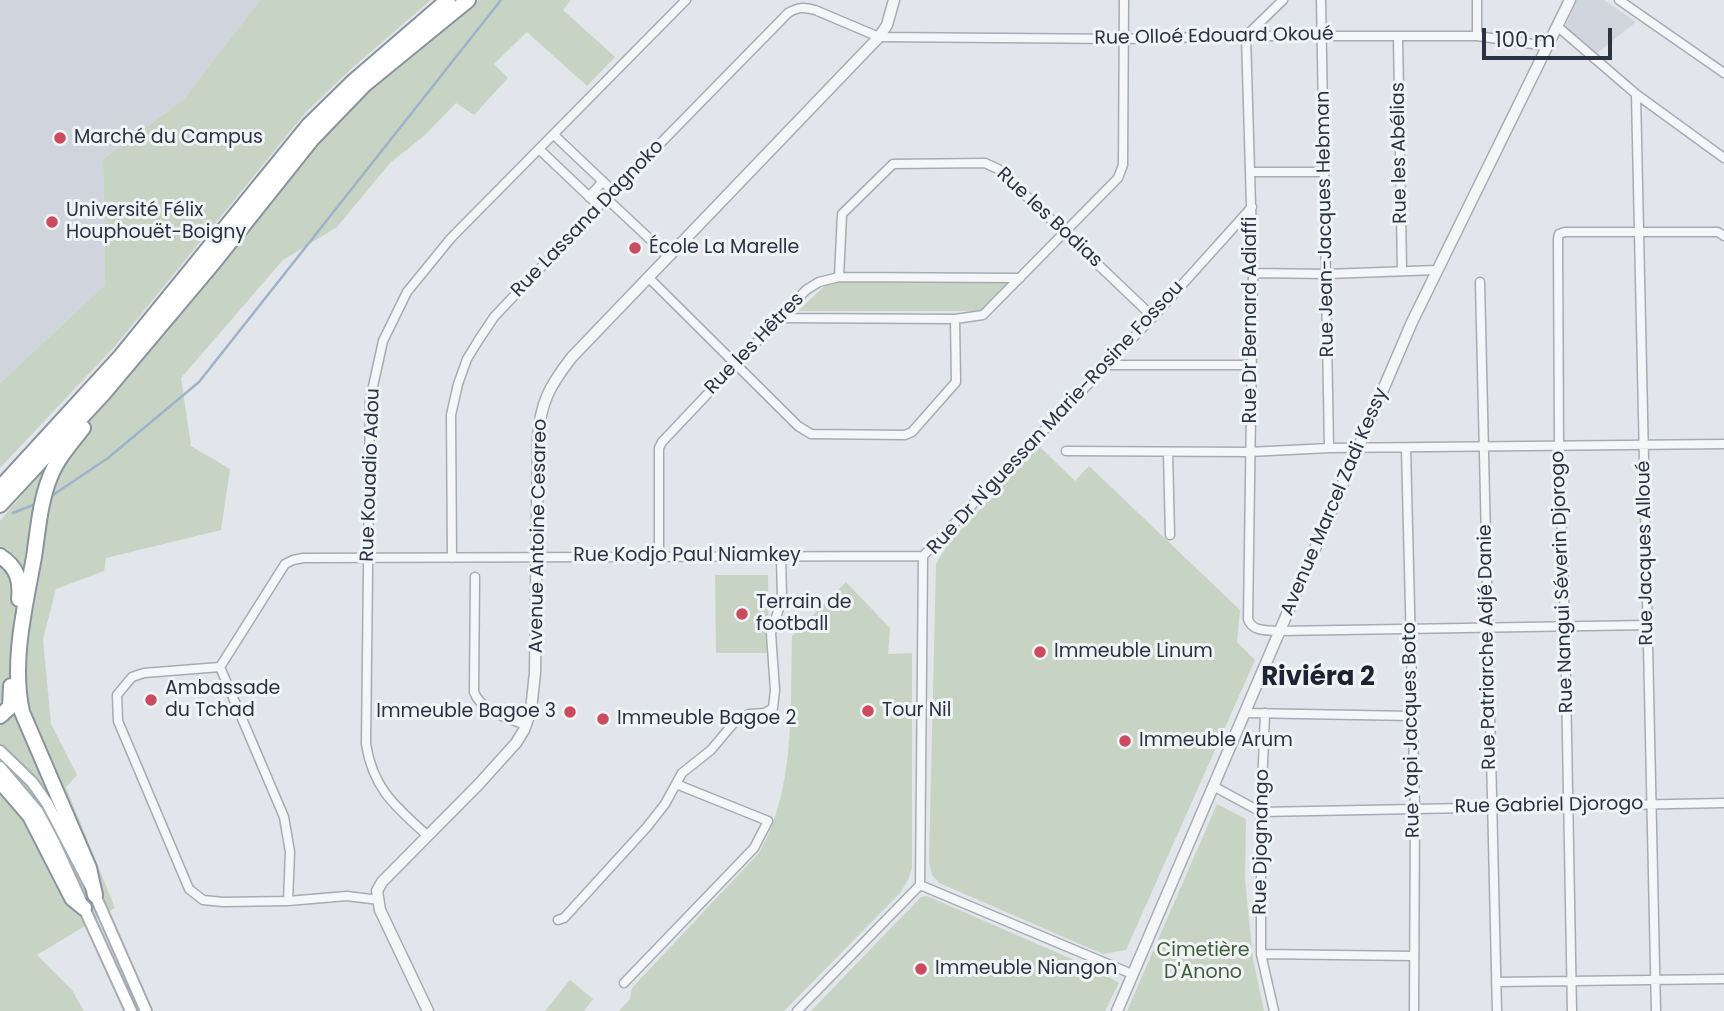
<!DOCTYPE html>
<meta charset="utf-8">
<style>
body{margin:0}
#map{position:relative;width:1724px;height:1011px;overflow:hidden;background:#e2e5ea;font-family:Poppins,sans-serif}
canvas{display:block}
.scale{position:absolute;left:1482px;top:28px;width:130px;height:32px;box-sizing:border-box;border:4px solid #2a3342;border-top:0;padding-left:9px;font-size:21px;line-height:24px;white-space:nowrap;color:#2a3342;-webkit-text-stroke:5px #f1f4f7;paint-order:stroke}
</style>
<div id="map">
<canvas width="1724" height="1011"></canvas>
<div class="scale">100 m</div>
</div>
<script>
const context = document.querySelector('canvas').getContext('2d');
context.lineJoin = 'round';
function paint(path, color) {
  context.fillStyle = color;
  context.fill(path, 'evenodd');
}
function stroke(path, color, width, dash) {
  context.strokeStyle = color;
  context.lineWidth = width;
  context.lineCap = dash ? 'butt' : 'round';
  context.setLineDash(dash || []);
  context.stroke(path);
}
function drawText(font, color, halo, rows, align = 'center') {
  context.font = font + ' Poppins,sans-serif';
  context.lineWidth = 6;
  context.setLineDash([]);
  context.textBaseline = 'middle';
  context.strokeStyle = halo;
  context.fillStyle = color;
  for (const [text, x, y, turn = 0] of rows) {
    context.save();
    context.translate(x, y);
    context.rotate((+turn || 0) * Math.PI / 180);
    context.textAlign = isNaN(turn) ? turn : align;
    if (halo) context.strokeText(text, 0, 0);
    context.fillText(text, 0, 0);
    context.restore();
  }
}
paint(new Path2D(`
 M 0,0 L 260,0 L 183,100 L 103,159 L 105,285 L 0,383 Z
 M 1577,0 L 1604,0 L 1636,22 L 1596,54 L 1565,26 Z`), '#d0d4dc');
paint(new Path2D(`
 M 260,0 L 431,0 L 352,68 L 306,112 L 116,345 L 0,468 L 0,383 L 105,285 L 103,159 L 183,100 Z
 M 469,0 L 571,0 L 563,10 L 615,57 L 587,86 L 527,32 L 494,64 L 508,78 L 474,115 L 456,103 L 424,136 L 390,163 L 337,227 L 283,260 L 181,378 L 191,446 L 230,469 L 221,530 L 106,558 L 104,571 L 56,589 L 43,639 L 51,724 L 77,775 L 66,787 L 115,908 L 37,955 L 72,990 L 84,1011 L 0,1011 L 0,521 L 217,264 L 325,127 Z
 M 1011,280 L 981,311 L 798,311 L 830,281 Z
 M 1039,446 L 1075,481 L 1089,466 L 1240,610 L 1237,642 L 1255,660 L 1126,950 L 1103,954 L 939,883 L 932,875 L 929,862 L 936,564 L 948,544 Z
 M 715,575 L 768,575 L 769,653 L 716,653 Z
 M 846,582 L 890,628 L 888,654 L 912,653 L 912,868 L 908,880 L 900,893 L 784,1011 L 619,1011 L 630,999 L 632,988 L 759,853 C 796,788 790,708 792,636 Z
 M 1217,804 L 1246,819 L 1245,879 L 1253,959 L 1264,1011 L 1127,1011 Z
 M 927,896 L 1097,970 L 1119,983 L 1105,1011 L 811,1011 L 921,897 Z
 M 570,980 L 593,999 L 584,1011 L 545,1011 Z`), '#c7d4c3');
stroke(new Path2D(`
 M 50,497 L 108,458 L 199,382 L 501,0
 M 13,513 L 38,503`), '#9eb3c9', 2.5);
const minor = new Path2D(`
 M 1283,0 L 1246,36 L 1253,273 L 1248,619 C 1252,632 1267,630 1279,631 L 1648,625
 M 1321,0 L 1329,448
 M 1477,0 L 1477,36
 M 1619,0 L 1724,73
 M 1557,26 L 1636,94 L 1724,158
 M 1398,37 L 1402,270
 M 1636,94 L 1656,1011
 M 554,135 L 613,191
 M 540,150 L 599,206
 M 1250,172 L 1325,172
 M 589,197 L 603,181
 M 606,198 L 669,257
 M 1253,273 L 1327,274 L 1437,270
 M 839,277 L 842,214 L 893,164 L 985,163 L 998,169 L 1153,317
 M 649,278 L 798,426 L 811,434 L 905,435 L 912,432 L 956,382 L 955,319
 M 1480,282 L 1497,1011
 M 782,318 L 955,319 L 983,315 L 1118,178 L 1123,165 L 1124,0
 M 1107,365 L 1251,365
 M 1406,448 L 1415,808 L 1414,1011
 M 1066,451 L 1249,452 L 1329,448 L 1724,444
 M 1168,453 L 1170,535
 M 659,556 L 659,448 L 662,442 L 806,290 L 819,282 L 839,277 L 1020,278
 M 452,558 L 451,415 L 458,384 L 467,359 L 478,341 L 494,317 L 599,206 L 788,13 C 798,7 804,7 815,10 L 879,37 L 1124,39 L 1246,36 L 1477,36 L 1547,46
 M 475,577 L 474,692 C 481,711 508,718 525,725
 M 220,667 L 284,817 L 290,852 L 288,901
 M 1245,713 L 1412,716
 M 1265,713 L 1261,812 L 1261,954 L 1274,1011
 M 1213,786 L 1261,812 L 1724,803
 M 428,836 C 396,807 373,789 366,744 L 370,400 L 383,341 L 407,292 L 451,238 L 686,0
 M 920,885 L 923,556 L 1153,317 L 1252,207
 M 920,885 L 1132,974
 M 379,900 L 347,896 L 288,901 L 223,902 L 203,900 L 189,889 L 118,721 L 117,695 L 132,677 L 144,673 L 220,667 L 285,564 L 293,560 L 303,558 L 923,556
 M 558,920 L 564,918 L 647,827 L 665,804 L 682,773 L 711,750 L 737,719 L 750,714 L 765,713 L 773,708 L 775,690 L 771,633 L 782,599 L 781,556
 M 1261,954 L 1413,956
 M 1496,982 L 1724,979
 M 624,983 L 754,848 L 768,821 L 676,784
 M 797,1011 L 920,885
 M 1572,1011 L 1565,626 L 1559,446 L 1558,239 L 1559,234 L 1565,232 L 1718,232 L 1724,236`);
const tertiary = new Path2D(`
 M 428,1011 L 380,910 L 377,891 L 382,882 L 478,785 L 516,743 L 524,730 L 531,710 L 535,673 L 538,439 C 540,403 550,385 572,357 L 879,37 L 887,25 L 894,0
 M 1117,1011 L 1412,322 L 1570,0`);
const secondary = new Path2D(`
 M 0,751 L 32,782 L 47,803 L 95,895 L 146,1011
 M 0,767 L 38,812 L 54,842 L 131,1011`);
const motorway = new Path2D(`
 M 83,428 C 71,443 57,459 50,477 C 40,502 38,530 34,557 C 25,607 11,662 22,712 L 89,868 L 95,895
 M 0,488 L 121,356 L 309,125 L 354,81 L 448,0
 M 0,505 L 103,394 L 214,262 L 312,139 L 365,84 L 468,0
 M 0,556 C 17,567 21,580 19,599
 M 0,716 L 10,707 L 11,686
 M 0,781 L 30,816 L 72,898 L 84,908`);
stroke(minor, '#a7acb4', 11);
stroke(tertiary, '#a7acb4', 13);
stroke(secondary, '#a7acb4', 14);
stroke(motorway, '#8993a0', 18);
stroke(minor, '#f4f6f8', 8);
stroke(tertiary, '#f4f6f8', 10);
stroke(secondary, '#fff', 10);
stroke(motorway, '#fff', 14);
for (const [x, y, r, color] of [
 [60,138,7,"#cc4a5e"],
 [52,222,7,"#cc4a5e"],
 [635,248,7,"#cc4a5e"],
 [742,614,7,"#cc4a5e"],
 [1040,652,7,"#cc4a5e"],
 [151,700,7,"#cc4a5e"],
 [868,711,7,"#cc4a5e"],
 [570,712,7,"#cc4a5e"],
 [603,719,7,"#cc4a5e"],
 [1125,741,7,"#cc4a5e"],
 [921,969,7,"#cc4a5e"]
]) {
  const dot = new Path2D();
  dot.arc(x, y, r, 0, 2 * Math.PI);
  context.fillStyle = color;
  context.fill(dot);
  stroke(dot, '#f1f4f7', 2.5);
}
drawText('19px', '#2a3342', '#f1f4f7', [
 ["Rue Olloé Edouard Okoué",1214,37,-1],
 ["Rue les Abélias",1400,153,-91],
 ["Rue les Bodias",1049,218,43],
 ["Rue Lassana Dagnoko",588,219,-46],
 ["Rue Jean-Jacques Hebman",1326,224,-91],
 ["Rue Dr Bernard Adiaffi",1251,320,-90],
 ["Rue les Hêtres",755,344,-46],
 ["Rue Dr N'guessan Marie-Rosine Fossou",1056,418,-47],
 ["Rue Kouadio Adou",371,475,-88],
 ["Avenue Marcel Zadi Kessy",1335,502,-67],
 ["Avenue Antoine Cesareo",539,536,-89],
 ["Rue Jacques Alloué",1646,553,-91],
 ["Rue Kodjo Paul Niamkey",687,556],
 ["Rue Nangui Séverin Djorogo",1563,582,-92],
 ["Rue Patriarche Adjé Danie",1488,647,-91],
 ["Rue Yapi Jacques Boto",1412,730,-91],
 ["Rue Gabriel Djorogo",1549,806,-1],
 ["Rue Djognango",1262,842,-89]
]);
drawText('19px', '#2a3342', '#f1f4f7', [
 ["Marché du Campus",74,138],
 ["Université Félix",66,211],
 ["Houphouët-Boigny",66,233],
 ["École La Marelle",649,248],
 ["Terrain de",756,603],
 ["football",756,625],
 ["Immeuble Linum",1054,652],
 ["Ambassade",165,689],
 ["du Tchad",165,711],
 ["Tour Nil",882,711],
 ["Immeuble Bagoe 3",556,712,"right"],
 ["Immeuble Bagoe 2",617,719],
 ["Immeuble Arum",1139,741],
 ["Immeuble Niangon",935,969]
], 'left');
drawText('19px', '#3f5d38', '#f1f4f7', [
 ["Cimetière",1203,951],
 ["D'Anono",1203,973]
]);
drawText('bold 26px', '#1c2433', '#f1f4f7', [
 ["Riviéra 2",1318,678]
]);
</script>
